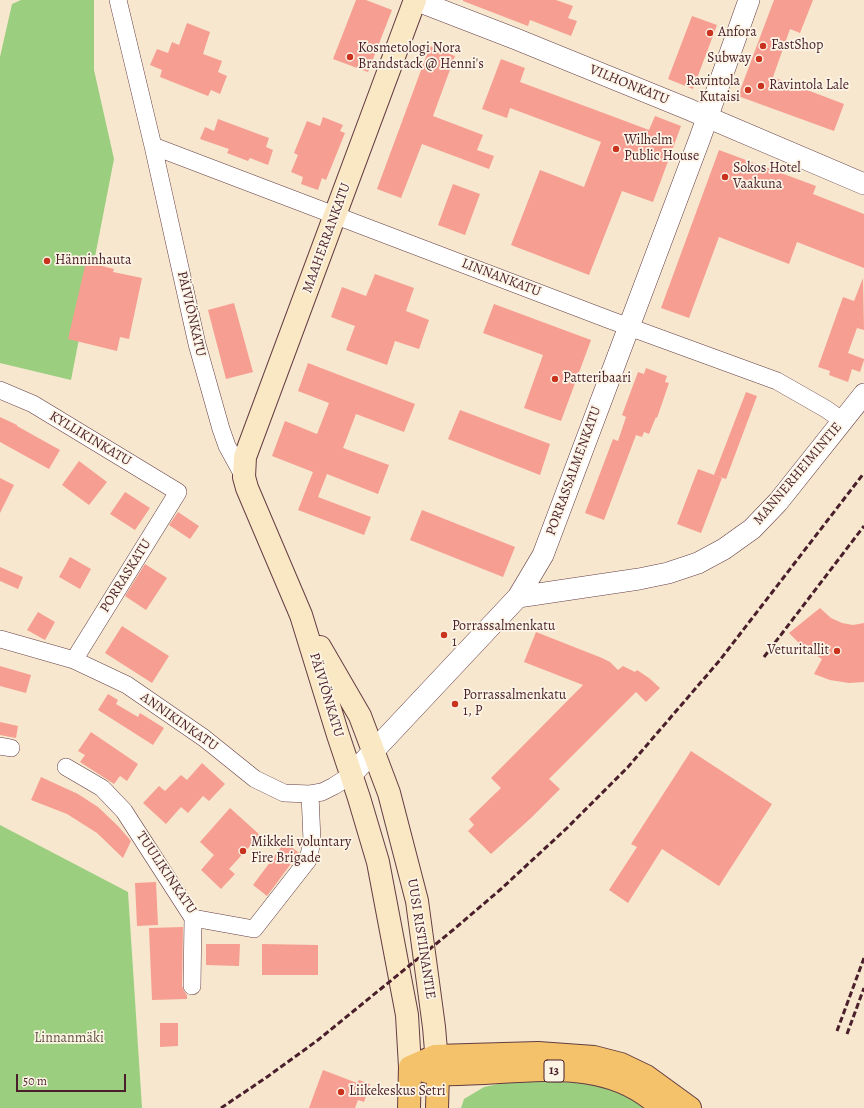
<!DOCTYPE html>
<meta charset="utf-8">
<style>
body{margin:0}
#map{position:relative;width:864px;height:1108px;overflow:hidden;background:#f6e7ce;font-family:Alegreya,serif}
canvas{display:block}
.scale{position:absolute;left:16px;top:1074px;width:110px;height:18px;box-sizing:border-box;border:2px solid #4a1f2b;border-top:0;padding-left:5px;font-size:12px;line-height:14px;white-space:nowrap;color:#4a1f2b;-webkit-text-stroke:3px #fcf5e5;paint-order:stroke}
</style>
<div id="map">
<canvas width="864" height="1108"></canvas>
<div class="scale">50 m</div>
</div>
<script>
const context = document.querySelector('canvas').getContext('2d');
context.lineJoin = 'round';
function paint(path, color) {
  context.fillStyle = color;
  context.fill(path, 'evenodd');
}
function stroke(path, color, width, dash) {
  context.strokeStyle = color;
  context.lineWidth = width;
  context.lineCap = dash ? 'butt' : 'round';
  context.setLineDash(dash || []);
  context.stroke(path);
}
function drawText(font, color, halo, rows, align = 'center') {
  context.font = font + ' Alegreya,serif';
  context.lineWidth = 3.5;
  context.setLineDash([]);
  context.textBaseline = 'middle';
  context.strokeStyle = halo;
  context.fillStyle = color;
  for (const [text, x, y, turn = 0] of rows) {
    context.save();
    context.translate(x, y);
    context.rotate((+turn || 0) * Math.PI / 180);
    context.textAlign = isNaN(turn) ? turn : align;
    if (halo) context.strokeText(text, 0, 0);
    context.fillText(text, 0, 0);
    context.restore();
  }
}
paint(new Path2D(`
 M 21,0 L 94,0 L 94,70 L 114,159 L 71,380 L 0,363 L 0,57 L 12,4 Z
 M 0,825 L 128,892 L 142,1108 L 0,1108 Z
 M 513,1081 L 597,1083 L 610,1086 L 649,1108 L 461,1108 L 464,1099 L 484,1087 Z`), '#9bce7f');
paint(new Path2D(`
 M 356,0 L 366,0 L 392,10 L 368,72 L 333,59 Z
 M 463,0 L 556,0 L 573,6 L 568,18 L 577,21 L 571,36 L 530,20 L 528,26 L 463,1 Z
 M 774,0 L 813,0 L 800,33 L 790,29 L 773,77 L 844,104 L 834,131 L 738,96 Z
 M 692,16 L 717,25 L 693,89 L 668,79 Z
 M 187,23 L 210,32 L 203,54 L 222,61 L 218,72 L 227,76 L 220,94 L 211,90 L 208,96 L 160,77 L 162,70 L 150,65 L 157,49 L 168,53 L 172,42 L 179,45 Z
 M 430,46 L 455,56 L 433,116 L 483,135 L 477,150 L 494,156 L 489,169 L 422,144 L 401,198 L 377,189 Z
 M 501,59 L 525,68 L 520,82 L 609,115 L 649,130 L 655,116 L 681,126 L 653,202 L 622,191 L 589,275 L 511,245 L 540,170 L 584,187 L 601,142 L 510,108 L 507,118 L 482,109 Z
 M 323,117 L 343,125 L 340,131 L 345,133 L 326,180 L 322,178 L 318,190 L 301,184 L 303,177 L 291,172 L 298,155 L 294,153 L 307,121 L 320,126 Z
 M 218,119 L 269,138 L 266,147 L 273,150 L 268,165 L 250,158 L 248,161 L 227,153 L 229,149 L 200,139 L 205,127 L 214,131 Z
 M 719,150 L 816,186 L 813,194 L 864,214 L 864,268 L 797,242 L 789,264 L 719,237 L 689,318 L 661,308 Z
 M 453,184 L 480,194 L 465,235 L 438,225 Z
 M 86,262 L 114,269 L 113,272 L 142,278 L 129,339 L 120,337 L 117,351 L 68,339 Z
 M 375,274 L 414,288 L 406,311 L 429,320 L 419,349 L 395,341 L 387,365 L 346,350 L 355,326 L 331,317 L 342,287 L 366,296 Z
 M 863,278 L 864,330 L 857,328 L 848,353 L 864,359 L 864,360 L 860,372 L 852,369 L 848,382 L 829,375 L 830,371 L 818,367 L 843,297 L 854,301 Z
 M 234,303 L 253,372 L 226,379 L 208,310 Z
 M 494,304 L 591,340 L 561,421 L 524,408 L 543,355 L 483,333 Z
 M 308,363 L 415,404 L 404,432 L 356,414 L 343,448 L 389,465 L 378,494 L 327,474 L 318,497 L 371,517 L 364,535 L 298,510 L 313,472 L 272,456 L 285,421 L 317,434 L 329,403 L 298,391 Z
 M 646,368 L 667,376 L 665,382 L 669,383 L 657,418 L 656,417 L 649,434 L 644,432 L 642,437 L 636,435 L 604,520 L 585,513 L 613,439 L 618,441 L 626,417 L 622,415 L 638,372 L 644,374 Z
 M 746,392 L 757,396 L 726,479 L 714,475 Z
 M 460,410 L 550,444 L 540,475 L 448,439 Z
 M 0,417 L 17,425 L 17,426 L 60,450 L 49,469 L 0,442 Z
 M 79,461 L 107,482 L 89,505 L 62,485 Z
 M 698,469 L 722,478 L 701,533 L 677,524 Z
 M 0,478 L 14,485 L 0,513 Z
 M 125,492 L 150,508 L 135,530 L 110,514 Z
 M 422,510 L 515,547 L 503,577 L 410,540 Z
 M 178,512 L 199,526 L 190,539 L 169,525 Z
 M 70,557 L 91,569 L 80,589 L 59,577 Z
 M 145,564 L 167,578 L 146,610 L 125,596 Z
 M 0,567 L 23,577 L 18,589 L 0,581 Z
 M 820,608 L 831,618 L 842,623 L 853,625 L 864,623 L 864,682 L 849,683 L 830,680 L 814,674 L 822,659 L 800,644 L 789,633 Z
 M 38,612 L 55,622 L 45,640 L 27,630 Z
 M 122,626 L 169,656 L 152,683 L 105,653 Z
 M 536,632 L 602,658 L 610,662 L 618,670 L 623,666 L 635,672 L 637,670 L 649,678 L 660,688 L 646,702 L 636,692 L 549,779 L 560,789 L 531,818 L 491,854 L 468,831 L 474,825 L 469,819 L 501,788 L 491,778 L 583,685 L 524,662 Z
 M 0,666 L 31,675 L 26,693 L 0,686 Z
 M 108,694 L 118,700 L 116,704 L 138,717 L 140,713 L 164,728 L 153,745 L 98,710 Z
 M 0,722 L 18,726 L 16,738 L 0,735 Z
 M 91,732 L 138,764 L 127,781 L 120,776 L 114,784 L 80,762 L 85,755 L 78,751 Z
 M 691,751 L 772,804 L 719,886 L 662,849 L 628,903 L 609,890 L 637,847 L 631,844 Z
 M 202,763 L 225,784 L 209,801 L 203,796 L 188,813 L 181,807 L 166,824 L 143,803 L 159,786 L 165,791 L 181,775 L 187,780 Z
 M 41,777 L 78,794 L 98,807 L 118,826 L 131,841 L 123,858 L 97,833 L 67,814 L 31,800 Z
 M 230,808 L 260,835 L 229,869 L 235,874 L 221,889 L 201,870 L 214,855 L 200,842 Z
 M 285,842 L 299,853 L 267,896 L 253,885 Z
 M 156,882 L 158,925 L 137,926 L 135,883 Z
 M 183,927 L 182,986 L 184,991 L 187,995 L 187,999 L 152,1000 L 149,928 Z
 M 206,944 L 240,944 L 239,966 L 206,965 Z
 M 262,944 L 318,945 L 318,975 L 262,975 Z
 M 160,1023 L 178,1023 L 178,1046 L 160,1047 Z
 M 323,1070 L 357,1083 L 359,1080 L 370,1084 L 364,1102 L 358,1100 L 355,1108 L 309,1108 Z`), '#f79e92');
const minor = new Path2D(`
 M 118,0 L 153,146 L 197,344 L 221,429 L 227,446 L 244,477
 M 153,146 L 610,320 L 777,381 L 826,409 L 843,421
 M 0,390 L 33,404 L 178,492 L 74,660
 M 0,639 L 74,660 L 127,685 L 204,738 L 255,779 L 284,793 L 310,794 L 322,792 L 334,786 L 351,775
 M 0,746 L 11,748
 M 66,767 L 102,788 L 124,811 L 193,918 L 254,929 L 308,860 L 312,841 L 310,794
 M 192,986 L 193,918`);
const tertiary = new Path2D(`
 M 415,0 L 516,39 L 688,109 L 864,184
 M 518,597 L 639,579 L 668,573 L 698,563 L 724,549 L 752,529 L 778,502 L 864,394
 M 351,775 L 518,597 L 543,555 L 700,138 L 749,0`);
const secondary = new Path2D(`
 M 320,647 L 360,716 L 389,793 L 417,901 L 434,1027 L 438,1074
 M 410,1067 L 407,1015 L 378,862 L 359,798 L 338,735 L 301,615 L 247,488 L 244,477 L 245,457 L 415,0`);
const trunk = new Path2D(`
 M 410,1067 L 435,1056 L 538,1053 L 594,1057 L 621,1064 L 646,1076 L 690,1108
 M 410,1067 C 419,1069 430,1074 439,1074 C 513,1077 602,1049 661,1108
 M 409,1108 L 410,1067
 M 437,1108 L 438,1074`);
stroke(minor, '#643d43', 18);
stroke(tertiary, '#643d43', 22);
stroke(secondary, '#643d43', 24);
stroke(trunk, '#643d43', 24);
stroke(minor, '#fff', 17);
stroke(tertiary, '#fff', 21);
stroke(secondary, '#fae7c3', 22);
stroke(trunk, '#f3c26a', 22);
stroke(new Path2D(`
 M 764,657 L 864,526
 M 837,1031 L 864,958
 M 847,1034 L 864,988
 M 221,1108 L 267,1077 L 318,1040 L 453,930 L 501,889 L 567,828 L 628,767 L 720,660 L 864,473`), '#4a1f2b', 3, [6, 3]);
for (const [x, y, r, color] of [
 [710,33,4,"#c8321e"],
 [763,46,4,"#c8321e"],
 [350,57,4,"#c8321e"],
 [759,59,4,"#c8321e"],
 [761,86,4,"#c8321e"],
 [748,90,4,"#c8321e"],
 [616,149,4,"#c8321e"],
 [725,177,4,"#c8321e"],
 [47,261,4,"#c8321e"],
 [555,379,4,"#c8321e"],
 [444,635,4,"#c8321e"],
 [837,651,4,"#c8321e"],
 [455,704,4,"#c8321e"],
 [243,851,4,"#c8321e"],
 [341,1092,4,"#c8321e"]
]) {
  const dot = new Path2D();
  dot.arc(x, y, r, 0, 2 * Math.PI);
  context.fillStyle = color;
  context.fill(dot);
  stroke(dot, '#fcf5e5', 1.5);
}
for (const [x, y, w] of [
 [554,1071,20]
]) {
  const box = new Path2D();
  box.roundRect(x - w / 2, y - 11, w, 22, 3);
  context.fillStyle = '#fcf5e5';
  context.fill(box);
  stroke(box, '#4a1f2b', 1);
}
drawText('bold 13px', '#4a1f2b', null, [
 ["13",554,1071]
]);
drawText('14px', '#4a1f2b', '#fcf5e5', [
 ["Anfora",718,33],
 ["FastShop",771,46],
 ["Kosmetologi Nora",358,49],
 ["Brandstack @ Henni's",358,65],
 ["Subway",751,59,"right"],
 ["Ravintola",740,82,"right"],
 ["Kutaisi",740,98,"right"],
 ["Ravintola Lale",769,86],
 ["Wilhelm",624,141],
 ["Public House",624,157],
 ["Sokos Hotel",733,169],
 ["Vaakuna",733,185],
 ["Hänninhauta",55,261],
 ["Patteribaari",563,379],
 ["Porrassalmenkatu",452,627],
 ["1",452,643],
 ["Veturitallit",829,651,"right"],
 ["Porrassalmenkatu",463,696],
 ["1, P",463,712],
 ["Mikkeli voluntary",251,843],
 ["Fire Brigade",251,859],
 ["Liikekeskus Setri",349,1092]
], 'left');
drawText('14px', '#4a1f2b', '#fcf5e5', [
 ["VILHONKATU",629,85,22],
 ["MAAHERRANKATU",327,238,-70],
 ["LINNANKATU",501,278,21],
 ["PÄIVIÖNKATU",191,314,77],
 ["KYLLIKINKATU",90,439,31],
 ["PORRASSALMENKATU",574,471,-70],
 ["MANNERHEIMINTIE",798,474,-50],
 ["PORRASKATU",126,576,-58],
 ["PÄIVIÖNKATU",326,695,73],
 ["ANNIKINKATU",179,722,35],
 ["TUULIKINKATU",166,873,56],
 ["UUSI RISTIINANTIE",421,939,81]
]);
drawText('14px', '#625444', '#fcf5e5', [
 ["Linnanmäki",69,1039]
]);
</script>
